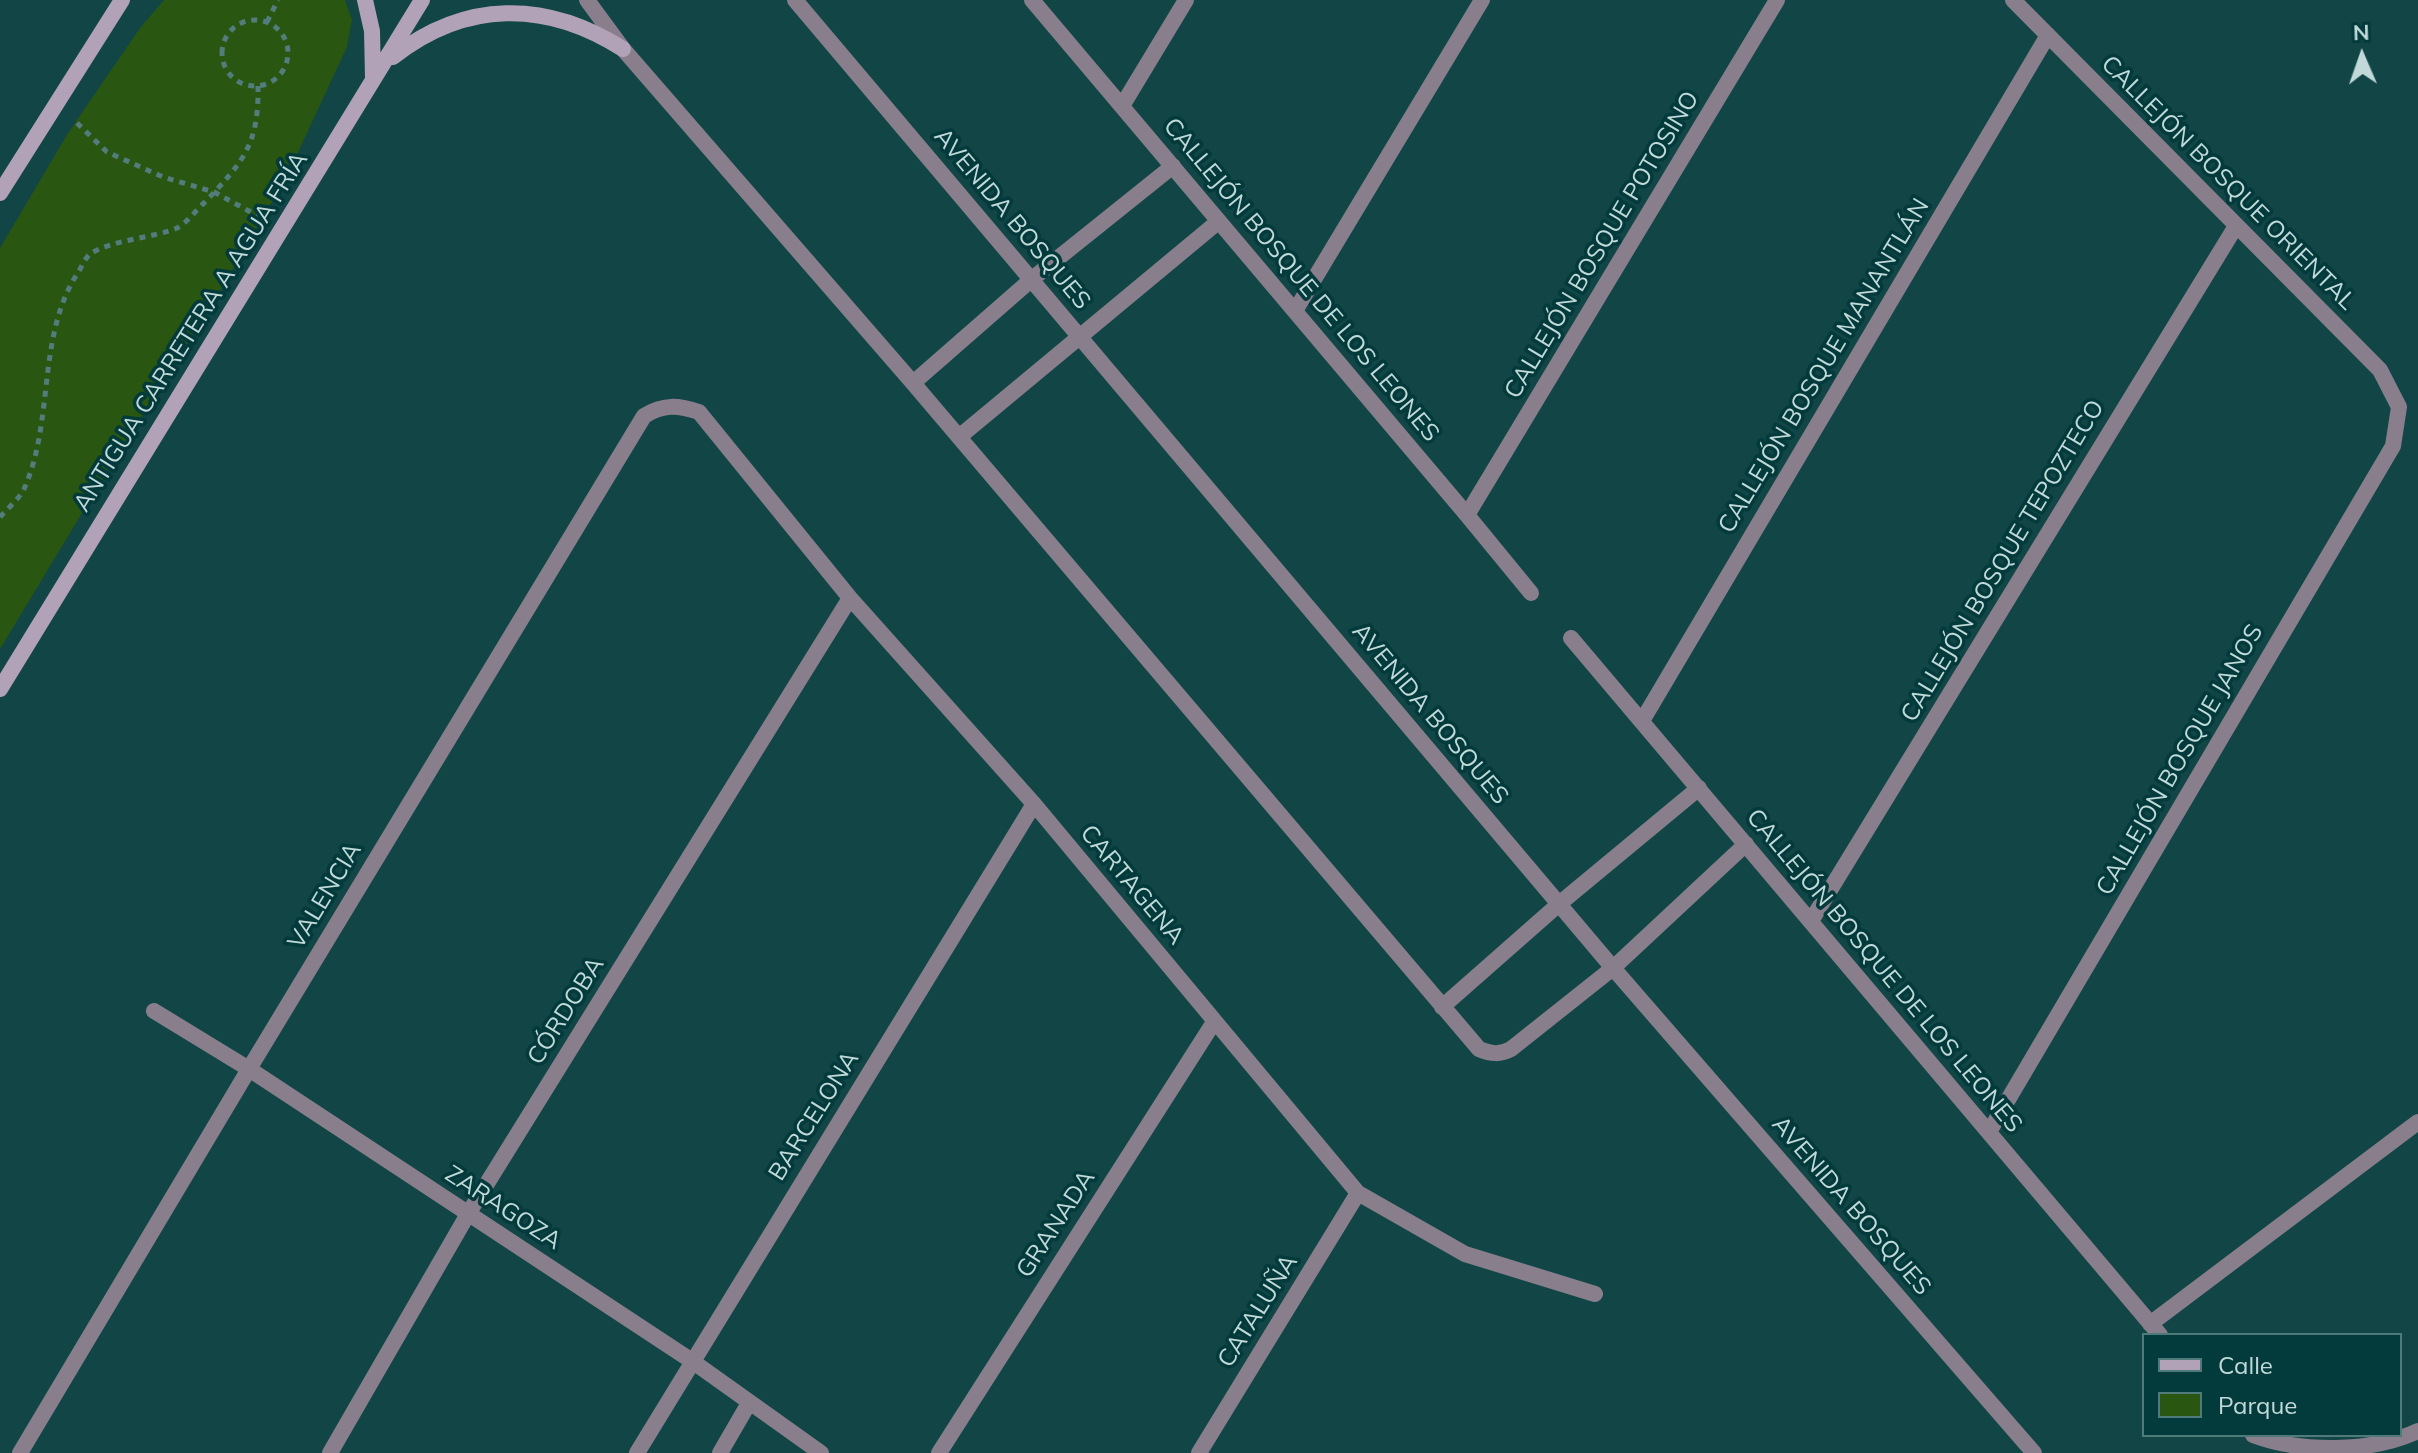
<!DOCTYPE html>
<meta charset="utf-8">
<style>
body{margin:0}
#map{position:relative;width:2418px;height:1453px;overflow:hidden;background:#114546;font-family:Mulish,sans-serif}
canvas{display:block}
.legend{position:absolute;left:2142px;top:1333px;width:260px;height:104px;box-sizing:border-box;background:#033a3b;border:2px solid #4f7a7a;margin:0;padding:10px 14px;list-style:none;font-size:24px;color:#c1d9d9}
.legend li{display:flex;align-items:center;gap:16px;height:40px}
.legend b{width:40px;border:2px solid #4f7a7a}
.north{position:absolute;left:2322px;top:16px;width:80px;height:80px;-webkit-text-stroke:6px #033a3b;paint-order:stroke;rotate:358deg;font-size:22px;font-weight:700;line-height:32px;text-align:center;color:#c1d9d9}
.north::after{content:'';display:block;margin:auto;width:28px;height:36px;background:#c1d9d9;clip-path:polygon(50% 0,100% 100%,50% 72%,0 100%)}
</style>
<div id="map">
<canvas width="2418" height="1453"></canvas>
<ul class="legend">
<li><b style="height:10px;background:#b2a2b8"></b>Calle</li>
<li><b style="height:22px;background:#295611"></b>Parque</li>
</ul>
<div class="north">N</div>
</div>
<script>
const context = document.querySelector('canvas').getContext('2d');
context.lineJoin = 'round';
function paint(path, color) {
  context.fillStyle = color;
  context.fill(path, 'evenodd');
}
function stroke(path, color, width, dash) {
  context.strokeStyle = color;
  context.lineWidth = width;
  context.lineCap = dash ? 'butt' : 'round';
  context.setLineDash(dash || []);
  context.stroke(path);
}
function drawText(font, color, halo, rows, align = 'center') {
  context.font = font + ' Mulish,sans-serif';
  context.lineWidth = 7;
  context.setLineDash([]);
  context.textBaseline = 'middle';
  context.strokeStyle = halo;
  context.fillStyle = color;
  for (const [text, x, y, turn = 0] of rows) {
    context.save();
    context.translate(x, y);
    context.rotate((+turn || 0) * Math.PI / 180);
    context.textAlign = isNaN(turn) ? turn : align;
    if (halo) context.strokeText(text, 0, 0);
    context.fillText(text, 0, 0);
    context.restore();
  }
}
paint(new Path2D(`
 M 164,0 L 345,0 L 352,20 L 347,47 L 286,178 L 214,301 L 114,460 L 0,649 L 0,248 L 68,133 L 140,28 Z`), '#295611');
stroke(new Path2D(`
 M222 53a33 33 0 1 1 66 0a33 33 0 1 1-66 0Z
 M 267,22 L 278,0
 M 77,123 L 107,152 L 163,177 L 214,192 L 258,216
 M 0,517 C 8,508 19,499 24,489 C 55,420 36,335 79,271 C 82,266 85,259 89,255 C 108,240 154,238 177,228 C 187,223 196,210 204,203 C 243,162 259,145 258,86`), '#537d7d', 5, [6, 6]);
stroke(new Path2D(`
 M 587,0 L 623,49 L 913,383 L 1479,1049 C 1491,1054 1500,1055 1511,1049 L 1613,968 L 1746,844
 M 795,0 L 1613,968 L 2034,1453
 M 1032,0 L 1467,515 L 1531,593
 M 1122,106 L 1186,0
 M 1295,311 L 1482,0
 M 913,383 L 1032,279 L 1173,166
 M 959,437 L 1219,221
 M 1467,515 L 1777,0
 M 1571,638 L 2160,1335
 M 1642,721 L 2048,35
 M 1811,921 L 2236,226
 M 1442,1007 L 1559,904 L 1699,788
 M 154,1011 L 249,1069 L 692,1361 L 821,1453
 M 1989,1132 L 2393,446 L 2399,407 L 2380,370 L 2013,0
 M 2150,1324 L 2418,1122
 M 2253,1435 C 2301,1453 2371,1453 2418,1431
 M 20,1453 L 249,1069 L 644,416 C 663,404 678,405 699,412 L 850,598 L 1034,804 L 1358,1193 L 1465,1254 L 1595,1294
 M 330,1453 L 468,1214 L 850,598
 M 637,1453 L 1034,804
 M 720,1453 L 749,1403
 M 939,1453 L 1214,1022
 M 1199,1453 L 1358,1193`), '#887e8c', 16);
stroke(new Path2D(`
 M 365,0 L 372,31 L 373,78
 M 393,57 C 465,0 546,0 623,49
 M 0,193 L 122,0
 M 0,689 L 422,0`), '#b2a2b8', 16);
drawText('24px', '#c1d9d9', '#033a3b', [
 ["CALLEJÓN BOSQUE ORIENTAL",2228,183,45],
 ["AVENIDA BOSQUES",1012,219,50],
 ["CALLEJÓN BOSQUE POTOSINO",1602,245,-59],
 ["CALLEJÓN BOSQUE DE LOS LEONES",1301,280,50],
 ["ANTIGUA CARRETERA A AGUA FRÍA",191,332,-58],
 ["CALLEJÓN BOSQUE MANANTLÁN",1824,366,-59],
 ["CALLEJÓN BOSQUE TEPOZTECO",2003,561,-59],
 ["AVENIDA BOSQUES",1430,714,50],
 ["CALLEJÓN BOSQUE JANOS",2180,760,-60],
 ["CARTAGENA",1132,885,50],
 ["VALENCIA",325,896,-59],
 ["CALLEJÓN BOSQUE DE LOS LEONES",1884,971,50],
 ["CÓRDOBA",566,1011,-58],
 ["BARCELONA",814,1116,-58],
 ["AVENIDA BOSQUES",1851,1206,49],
 ["ZARAGOZA",503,1208,33],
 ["GRANADA",1056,1224,-57],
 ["CATALUÑA",1258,1311,-58]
]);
</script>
